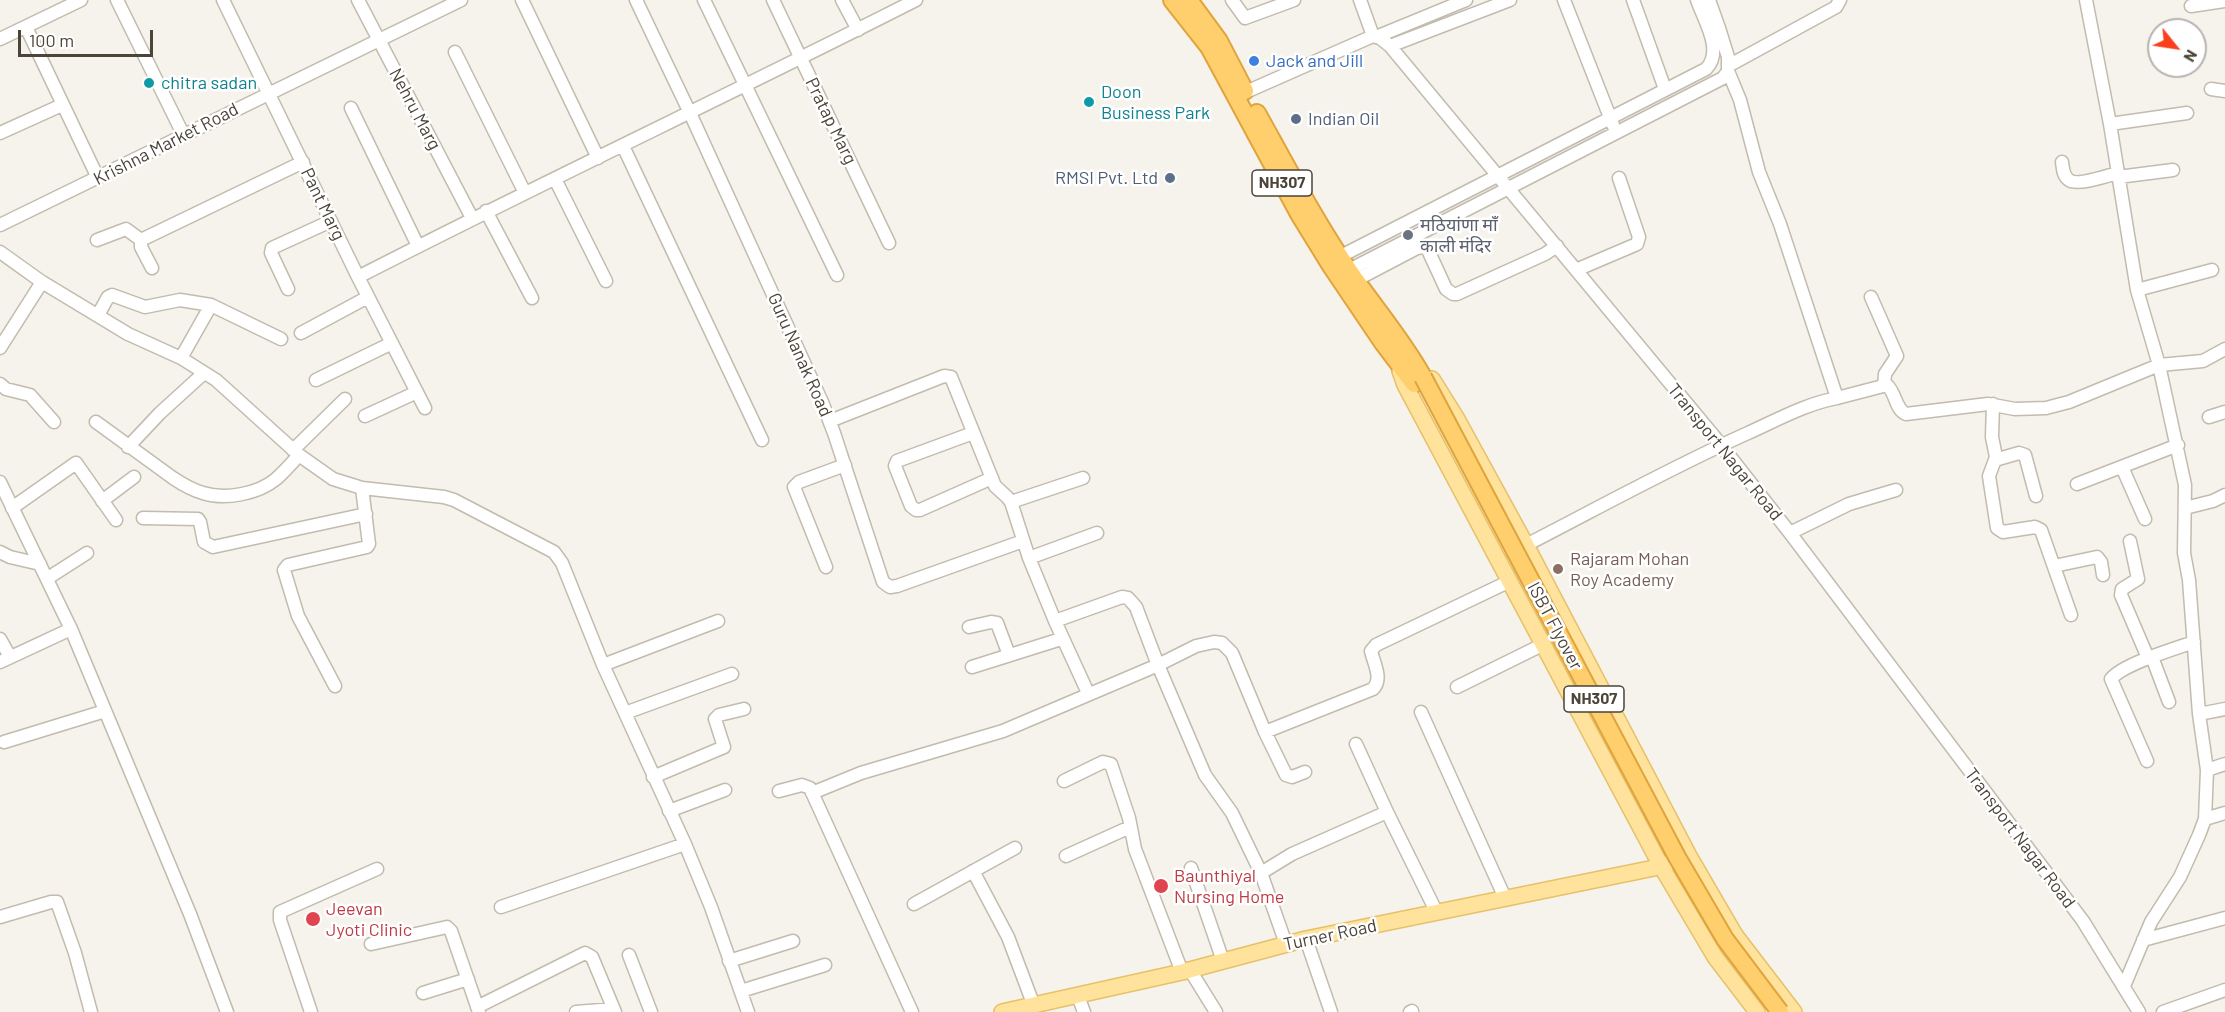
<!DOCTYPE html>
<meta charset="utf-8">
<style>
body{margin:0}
#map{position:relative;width:2225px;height:1012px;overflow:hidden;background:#f6f3ec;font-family:Barlow,sans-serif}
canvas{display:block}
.north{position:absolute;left:2147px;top:18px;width:60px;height:60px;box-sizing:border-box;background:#fff;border:2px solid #b7b4b0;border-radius:50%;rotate:120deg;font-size:16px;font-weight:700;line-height:24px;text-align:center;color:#4b4439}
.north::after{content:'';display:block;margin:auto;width:21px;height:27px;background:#fc3f1d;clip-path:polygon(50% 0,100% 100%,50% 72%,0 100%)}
.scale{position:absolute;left:18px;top:30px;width:135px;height:27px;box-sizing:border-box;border:3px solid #4b4439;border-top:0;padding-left:8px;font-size:18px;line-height:21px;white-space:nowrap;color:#4b4439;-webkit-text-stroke:4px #fff;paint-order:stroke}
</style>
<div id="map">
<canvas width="2225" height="1012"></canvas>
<div class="north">N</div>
<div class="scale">100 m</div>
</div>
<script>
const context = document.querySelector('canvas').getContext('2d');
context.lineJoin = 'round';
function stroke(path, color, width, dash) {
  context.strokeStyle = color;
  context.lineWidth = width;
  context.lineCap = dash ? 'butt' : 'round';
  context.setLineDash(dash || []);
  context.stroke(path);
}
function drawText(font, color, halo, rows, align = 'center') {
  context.font = font + ' Barlow,"Noto Sans Devanagari",sans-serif';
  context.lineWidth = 5;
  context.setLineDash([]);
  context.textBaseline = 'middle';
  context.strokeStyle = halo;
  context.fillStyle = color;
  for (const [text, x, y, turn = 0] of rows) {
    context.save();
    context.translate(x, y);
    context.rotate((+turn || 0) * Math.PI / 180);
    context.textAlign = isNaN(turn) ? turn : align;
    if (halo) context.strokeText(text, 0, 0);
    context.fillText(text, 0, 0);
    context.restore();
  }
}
const minor = new Path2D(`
 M 117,0 L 183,134
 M 223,0 L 358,277 L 425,408
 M 358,0 L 472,218
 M 522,0 L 598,158
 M 636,0 L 690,113 L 822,402 L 834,433 L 883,582 L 890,587 L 897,586 L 1023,541
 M 704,0 L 837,275
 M 773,0 L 889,243
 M 842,0 L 858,30
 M 1232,0 L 1245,18 L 1294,0
 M 1360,0 L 1373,36
 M 1564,0 L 1613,125
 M 1633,0 L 1665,89
 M 2086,0 L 2110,124 L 2137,290 L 2159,365 L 2185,485 L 2184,553 L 2189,580 L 2199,714 L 2207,770 L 2205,819 L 2199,835 L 2180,877 L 2151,922 L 2124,986
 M 2191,6 L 2225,1
 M 26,27 L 98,178
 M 1376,37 L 1466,0
 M 0,39 L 81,0
 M 1390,46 L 1510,0
 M 455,52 L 525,193
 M 1728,66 L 1836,7 L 1840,0
 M 2211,89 L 2225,91
 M 1239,95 L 1373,36 L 1380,38 L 1390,46 L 1713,435 L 1790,533 L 2083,921 L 2139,1012
 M 351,108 L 418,246
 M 2110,124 L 2187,113
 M 0,133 L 62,105
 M 623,146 L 762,440
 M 2062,162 C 2063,169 2063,176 2069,180 C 2076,186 2107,176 2117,173
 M 2118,177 L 2173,170
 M 555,179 L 606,281
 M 486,211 L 532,298
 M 0,225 L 461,0
 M 97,240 L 126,229 L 141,240
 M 0,252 L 42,282 L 128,334 L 181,358 L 216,380 L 299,455 L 333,479 L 362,488 L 444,497 L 454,500 L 554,552 L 562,563 L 603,665 L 685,844 L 711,907 L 748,1012
 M 1341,256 L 1706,69 C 1724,51 1704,20 1697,0
 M 152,268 L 141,247 L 141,240 L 303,162
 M 1349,270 L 1723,78 L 1728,71
 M 1576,270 L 1637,244 L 1639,237 L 1619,178
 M 358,277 C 543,182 731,94 916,0
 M 1356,280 L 1417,248 L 1424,247 L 1428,250 L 1446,289 L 1453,294 L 1457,294 L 1545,254 L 1557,246
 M 288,289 L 271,253 L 272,248 L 331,221
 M 2137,290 L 2212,270
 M 1871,297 L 1897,356 L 1885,374 L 1884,386
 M 98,315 L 108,297 L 112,295 L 145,307 L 180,300 L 211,305 L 281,339
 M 301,333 L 368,297
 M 0,348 L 42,282
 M 181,358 L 211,305
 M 316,380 L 392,343
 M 0,384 L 6,389 L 30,395 L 54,422
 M 1837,398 L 1887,385 C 1896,393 1895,409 1906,414 L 1988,404 L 2015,409 L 2046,408 L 2069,402 L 2159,365 L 2203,361 L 2225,349
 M 1993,404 L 1992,437 L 1996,457 L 1989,476 L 1997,528 L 2003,532 L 2035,527 L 2041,530 L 2071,615
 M 365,416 L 417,392
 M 2209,417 L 2225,412
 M 830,421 L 944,376 L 951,377 L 995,486 L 1007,497 L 1011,502 L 1029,558 L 1055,621 L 1122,597 L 1128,598 L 1136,607 L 1158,665 L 1205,775 L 1232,813 L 1261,873 L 1286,944
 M 96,422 L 173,478 C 182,484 192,490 203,493 C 225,500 258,494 276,479 C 284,472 292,463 299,455
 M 973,433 L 897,461 L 895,466 L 911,506 L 916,510 L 920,510 L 992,478
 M 128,447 L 160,413 L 204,373
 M 293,450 L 345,399
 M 1995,460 L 2019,453 L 2025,455 L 2036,496
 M 2122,467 L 2145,519
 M 0,482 L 71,629 L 190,914 L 227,1012
 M 2077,484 L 2178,445
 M 102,501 L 134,477
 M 1011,502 L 1083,478
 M 12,508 L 76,463 L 116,520
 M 2185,508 L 2213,501 L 2225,495
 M 143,518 L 198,519 L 200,522 L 204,542 L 213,547 L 366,514
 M 1790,533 L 1849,504 L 1896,490
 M 2130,541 L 2138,579 L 2122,589 L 2121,595 L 2148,658
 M 1526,545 C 1600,507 1672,467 1748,433 C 1777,420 1805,404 1837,398 L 1780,224 L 1759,172 L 1740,100 L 1728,71 L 1728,57 L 1719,28 L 1709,0
 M 0,552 L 10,557 L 40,564
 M 1029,558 L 1097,533
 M 2054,566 L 2097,557 L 2101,562 L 2103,575
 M 826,567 L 794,487 L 799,482 L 845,465
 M 48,578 L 87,553
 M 1055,621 L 1088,693
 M 969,627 L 991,622 L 997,623 L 1009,655
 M 0,639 L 10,657
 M 2152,657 L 2169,702
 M 0,662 L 71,629
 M 603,665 L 718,621
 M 972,667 L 1061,639
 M 335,686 L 298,616 L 284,570 L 288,565 L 367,547 L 369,544 L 362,488
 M 1457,687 L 1544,644
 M 1421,712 L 1505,898
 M 625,713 L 732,674
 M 2199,714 L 2225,709
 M 4,742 L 105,711
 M 1356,744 L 1387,812 L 1437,913
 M 2147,761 L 2111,679 C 2123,664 2174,649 2194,642
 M 2207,770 L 2225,764
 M 1305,772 L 1292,777 L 1286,775 L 1265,732 L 1373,689 C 1383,679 1374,664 1371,651 L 1376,645 L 1510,581
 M 653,777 L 724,747 L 715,719 L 719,715 L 744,709
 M 1064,781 L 1103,762 L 1111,764 L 1129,818 L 1135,849 L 1182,972
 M 779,791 L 802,785 L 810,788 L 912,1012
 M 812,793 L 861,773 L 1003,731 L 1158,665 L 1196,646 L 1214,642 L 1222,643 L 1232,653 L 1265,732
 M 669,811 L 725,790
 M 2205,819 L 2225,813
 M 1066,856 L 1130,827
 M 1191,868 L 1223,961
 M 973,871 L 1008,937 L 1034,1006
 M 1261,873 L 1292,854 L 1387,812
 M 914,904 L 1015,848
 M 501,907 L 685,844
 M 0,917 L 51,902 L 57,902 L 75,953 L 91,1012
 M 1306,939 L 1331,1012
 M 2143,940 L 2225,918
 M 371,944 L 447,927 L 451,931 L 479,1012
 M 629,955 L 651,1012
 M 729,961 L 793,941
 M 1190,970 L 1216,1012
 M 741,991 L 825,965
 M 423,993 L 468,979
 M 1078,996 L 1084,1012
 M 477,1007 L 585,953 L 592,957 L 615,1012
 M 311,1012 L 280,920 L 280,912 L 377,869
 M 576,1012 L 613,1009
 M 1410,1012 L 1412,1011
 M 2163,1012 L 2225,990`);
const major = new Path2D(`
 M 1400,371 L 1405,385 L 1661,866 L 1715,957 L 1757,1012
 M 1432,379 L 1457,419 L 1526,545 L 1689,856 L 1735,935 L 1794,1012
 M 1002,1012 L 1182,972 L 1306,939 L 1654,868 L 1669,863`);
const highway = new Path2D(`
 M 1172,0 L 1209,47 L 1299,214 L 1331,266 L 1383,343 L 1414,384
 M 1189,0 L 1219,41 L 1245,91
 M 1257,113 C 1287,167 1315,221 1350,272 C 1374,307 1402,339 1423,377`);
stroke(minor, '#c2bbae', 15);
stroke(major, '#e6c16a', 18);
stroke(highway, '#e0a43c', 20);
stroke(minor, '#fff', 12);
stroke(major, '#ffe39c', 15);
stroke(highway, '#ffcf6e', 16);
const highwayBridge = new Path2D(`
 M 1423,377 L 1677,857 L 1725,939 L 1780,1012`);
stroke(highwayBridge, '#e0a43c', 20, []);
stroke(highwayBridge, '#ffcf6e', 16);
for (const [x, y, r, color] of [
 [1254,61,6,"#3f7fe0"],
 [149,83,6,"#0f9aa8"],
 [1089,102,6,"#0f9aa8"],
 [1296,119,6,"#5c6f8a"],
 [1170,178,6,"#5c6f8a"],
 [1408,235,6,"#6b7280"],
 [1558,569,6,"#8d6e63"],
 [1161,886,8,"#e0444e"],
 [313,919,8,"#e0444e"]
]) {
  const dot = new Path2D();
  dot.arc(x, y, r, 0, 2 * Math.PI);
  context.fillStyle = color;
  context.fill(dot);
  stroke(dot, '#fff', 2);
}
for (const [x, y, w] of [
 [1282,183,60],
 [1594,699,60]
]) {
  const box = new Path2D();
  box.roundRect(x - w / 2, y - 13, w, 26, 4.5);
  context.fillStyle = '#fff';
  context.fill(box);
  stroke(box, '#4b4439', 1.5);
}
drawText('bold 16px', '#4b4439', null, [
 ["NH307",1282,183],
 ["NH307",1594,699]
]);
drawText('18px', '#366cbe', '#fff', [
 ["Jack and Jill",1266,61]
], 'left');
drawText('18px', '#0d838f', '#fff', [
 ["chitra sadan",161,83],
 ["Doon",1101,92],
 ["Business Park",1101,113]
], 'left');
drawText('18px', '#4b4439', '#fff', [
 ["Nehru Marg",415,109,62],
 ["Pratap Marg",831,121,64],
 ["Krishna Market Road",166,144,-27],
 ["Pant Marg",323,204,64],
 ["Guru Nanak Road",800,355,66],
 ["Transport Nagar Road",1725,452,51],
 ["ISBT Flyover",1555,626,62],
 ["Transport Nagar Road",2020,838,53],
 ["Turner Road",1330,935,-12]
]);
drawText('18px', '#4e5e75', '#fff', [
 ["Indian Oil",1308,119],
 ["RMSI Pvt. Ltd",1158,178,"right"]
], 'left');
drawText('18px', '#5b616d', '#fff', [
 ["मठियांणा माँ",1420,225],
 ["काली मंदिर",1420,246]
], 'left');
drawText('18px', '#785e54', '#fff', [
 ["Rajaram Mohan",1570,559],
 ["Roy Academy",1570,580]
], 'left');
drawText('18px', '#be3a42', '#fff', [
 ["Baunthiyal",1174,876],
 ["Nursing Home",1174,897],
 ["Jeevan",326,909],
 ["Jyoti Clinic",326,930]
], 'left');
</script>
